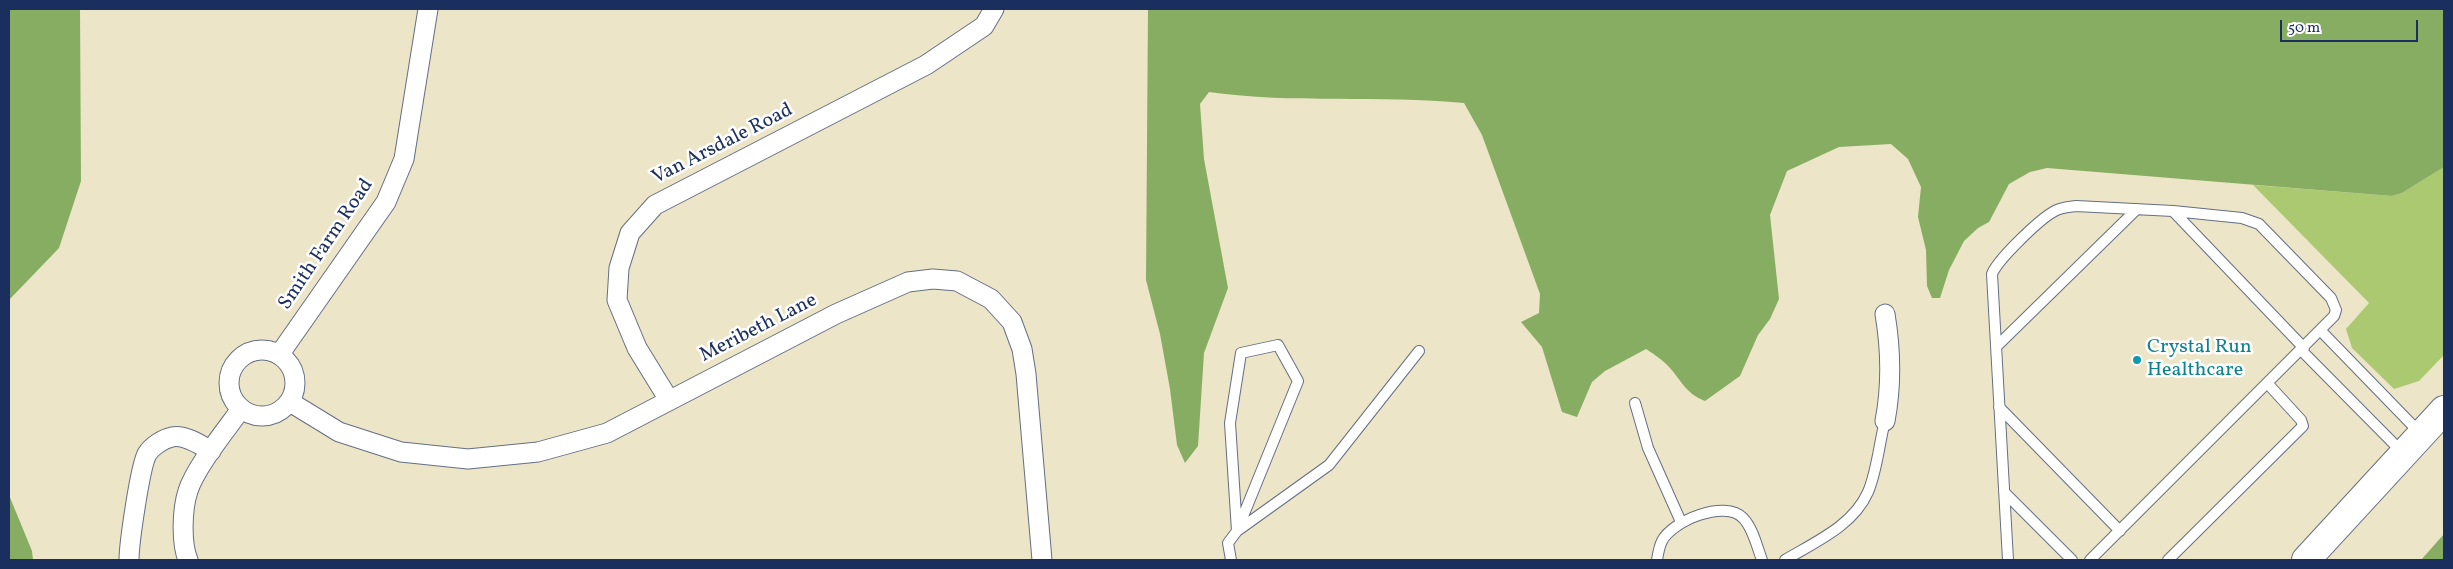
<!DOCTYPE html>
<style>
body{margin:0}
#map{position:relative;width:2453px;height:569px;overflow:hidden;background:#ece5c7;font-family:Vollkorn,serif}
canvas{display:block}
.frame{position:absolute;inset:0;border:10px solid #1b2f5e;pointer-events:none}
.scale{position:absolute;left:2280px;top:20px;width:138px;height:22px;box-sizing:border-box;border:2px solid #1b2f5e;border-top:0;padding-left:6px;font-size:15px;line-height:18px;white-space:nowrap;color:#1b2f5e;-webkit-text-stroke:4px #fff;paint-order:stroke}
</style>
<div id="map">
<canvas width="2453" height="569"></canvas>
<div class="frame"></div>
<div class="scale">50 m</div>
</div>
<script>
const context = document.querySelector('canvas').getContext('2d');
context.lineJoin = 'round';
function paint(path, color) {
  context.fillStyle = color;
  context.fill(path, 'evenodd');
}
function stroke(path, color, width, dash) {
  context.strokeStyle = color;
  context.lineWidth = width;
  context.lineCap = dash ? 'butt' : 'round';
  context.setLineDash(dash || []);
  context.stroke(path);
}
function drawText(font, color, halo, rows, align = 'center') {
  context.font = font + ' Vollkorn,serif';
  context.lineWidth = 5;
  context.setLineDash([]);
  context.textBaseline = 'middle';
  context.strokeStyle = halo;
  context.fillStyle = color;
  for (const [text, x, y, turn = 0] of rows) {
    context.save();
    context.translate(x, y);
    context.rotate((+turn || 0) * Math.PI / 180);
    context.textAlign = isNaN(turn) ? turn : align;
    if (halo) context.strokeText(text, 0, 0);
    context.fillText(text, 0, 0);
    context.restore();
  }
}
paint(new Path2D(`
 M 2444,167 L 2444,355 L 2419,381 L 2394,389 L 2352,348 L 2346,329 L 2369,303 L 2253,185 L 2392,196 L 2402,193 Z`), '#aac971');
paint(new Path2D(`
 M 9,9 L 80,9 L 81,181 L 59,248 L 9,300 Z
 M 1148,9 L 2444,9 L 2444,167 L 2402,193 L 2392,196 L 2047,168 L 2030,172 L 2009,184 L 1989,222 L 1978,228 L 1964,241 L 1949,270 L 1940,298 L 1932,298 L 1927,286 L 1926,250 L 1918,217 L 1921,187 L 1908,159 L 1891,144 L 1839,147 L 1787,171 L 1770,215 L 1779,299 L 1770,319 L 1758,335 L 1740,376 L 1705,401 C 1683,392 1681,378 1665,363 C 1660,358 1652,353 1646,349 L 1605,371 L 1592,382 L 1577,417 L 1562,412 L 1542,347 L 1521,322 L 1539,313 L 1540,294 L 1482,135 L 1464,103 C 1379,95 1294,104 1209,92 L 1200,104 L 1204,159 L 1228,288 L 1204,353 L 1198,446 L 1185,463 L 1177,445 L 1170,389 L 1160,334 L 1146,280 Z
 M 9,495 L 32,551 L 33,560 L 9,560 Z
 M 2444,534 L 2444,560 L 2421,560 Z`), '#87ad63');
const lane = new Path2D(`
 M 2321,331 L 2421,434
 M 1278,345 L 1298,381 L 1237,531 L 1230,423 L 1241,353 Z
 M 1996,347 L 2137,209
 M 2302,351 L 2403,453
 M 1635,403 L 1648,448 L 1681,522
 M 1999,407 L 2120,531
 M 2004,492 L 2072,560
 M 1231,560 L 1228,543 L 1237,531 L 1329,465 L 1419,351
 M 1657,560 C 1658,554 1659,547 1662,541 C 1672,521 1725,499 1743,518 C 1753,528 1757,547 1762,560
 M 1785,560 C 1815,542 1853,526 1868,492 C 1877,471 1879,444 1885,421
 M 2008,560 L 1992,274 C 1998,259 2039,220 2053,212 C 2060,207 2068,207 2076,206 L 2173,211 L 2304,348
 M 2090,560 L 2334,316 L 2336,310 L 2331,298 L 2259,224 L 2242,218 L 2173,211
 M 2168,560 L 2303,426 L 2301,420 L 2268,384`);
const street = new Path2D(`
 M229 383a33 33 0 1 1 66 0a33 33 0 1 1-66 0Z
 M 279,355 L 386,202 L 404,159 L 428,9
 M 669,400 L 637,348 L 617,300 L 619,268 L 630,233 L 655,205 L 926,65 L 984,26 L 994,9
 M 290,402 L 339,432 L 401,452 L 468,459 L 538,452 L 607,433 L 836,314 L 908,282 L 933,279 L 957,281 L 991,299 L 1012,322 L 1022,349 L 1026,374 L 1042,560
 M 1885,421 C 1892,384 1891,350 1885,314
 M 129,560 C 129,544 140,467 147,454 C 152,446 163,439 172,437 C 184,434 201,445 211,451
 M 188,560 C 181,543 182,509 188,491 C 195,468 226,430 241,409`);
const primary = new Path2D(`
 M 2306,560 L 2444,410`);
stroke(lane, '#646f83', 12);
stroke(street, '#646f83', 21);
stroke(primary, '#646f83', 30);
stroke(lane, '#fff', 10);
stroke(street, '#fff', 19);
stroke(primary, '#fff', 28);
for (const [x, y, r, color] of [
 [2137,360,5,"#0f9aa8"]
]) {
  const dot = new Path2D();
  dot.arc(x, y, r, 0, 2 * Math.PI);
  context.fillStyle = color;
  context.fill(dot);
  stroke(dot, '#fff', 2);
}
drawText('20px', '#1b2f5e', '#fff', [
 ["Van Arsdale Road",723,145,-27],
 ["Smith Farm Road",327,245,-56],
 ["Meribeth Lane",759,329,-27]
]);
drawText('20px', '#0d838f', '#fff', [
 ["Crystal Run",2147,348],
 ["Healthcare",2147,371]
], 'left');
</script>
